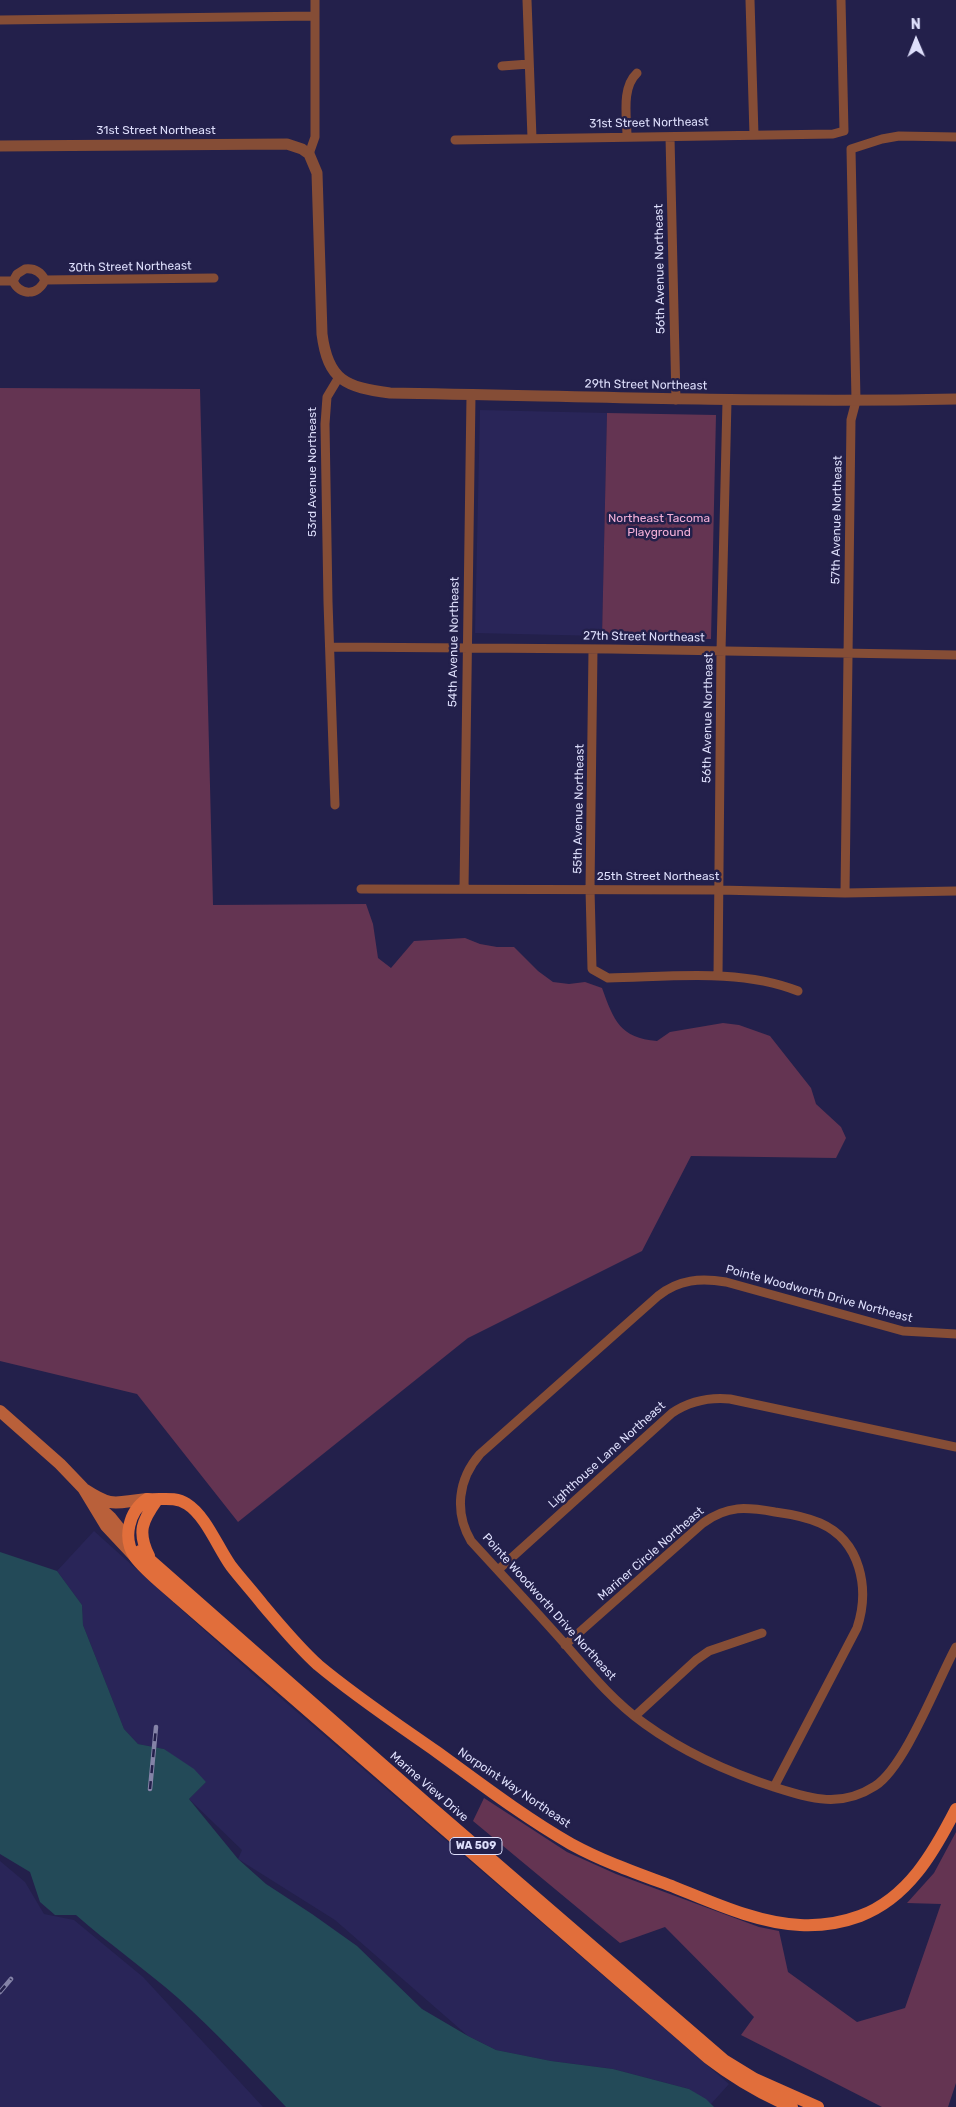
<!DOCTYPE html>
<style>
body{margin:0}
#map{position:relative;width:956px;height:2107px;overflow:hidden;background:#23204b;font-family:Rubik,sans-serif}
canvas{display:block}
.north{position:absolute;left:891px;top:15px;width:50px;height:50px;-webkit-text-stroke:4px #23204b;paint-order:stroke;rotate:359deg;font-size:14px;font-weight:700;line-height:20px;text-align:center;color:#dddefb}
.north::after{content:'';display:block;margin:auto;width:18px;height:22px;background:#dddefb;clip-path:polygon(50% 0,100% 100%,50% 72%,0 100%)}
</style>
<div id="map">
<canvas width="956" height="2107"></canvas>
<div class="north">N</div>
</div>
<script>
const context = document.querySelector('canvas').getContext('2d');
context.lineJoin = 'round';
function paint(path, color) {
  context.fillStyle = color;
  context.fill(path, 'evenodd');
}
function stroke(path, color, width, dash) {
  context.strokeStyle = color;
  context.lineWidth = width;
  context.lineCap = dash ? 'butt' : 'round';
  context.setLineDash(dash || []);
  context.stroke(path);
}
function drawText(font, color, halo, rows, align = 'center') {
  context.font = font + ' Rubik,sans-serif';
  context.lineWidth = 5;
  context.setLineDash([]);
  context.textBaseline = 'middle';
  context.strokeStyle = halo;
  context.fillStyle = color;
  for (const [text, x, y, turn = 0] of rows) {
    context.save();
    context.translate(x, y);
    context.rotate((+turn || 0) * Math.PI / 180);
    context.textAlign = isNaN(turn) ? turn : align;
    if (halo) context.strokeText(text, 0, 0);
    context.fillText(text, 0, 0);
    context.restore();
  }
}
paint(new Path2D(`
 M 480,410 L 607,413 L 602,636 L 475,633 Z
 M 94,1531 L 254,1675 L 729,2084 L 711,2104 L 689,2089 L 613,2069 L 551,2061 L 496,2050 L 468,2036 L 335,1920 L 238,1859 L 242,1850 L 189,1799 L 206,1782 L 164,1749 L 138,1744 L 124,1729 L 83,1625 L 82,1605 L 57,1571 Z
 M 0,1861 L 25,1882 L 44,1914 L 74,1920 L 143,1977 L 263,2107 L 0,2107 Z`), '#292558');
paint(new Path2D(`
 M 0,388 L 200,389 L 213,905 L 366,904 L 373,924 L 378,958 L 391,968 L 414,941 L 465,938 L 480,944 L 497,947 L 514,947 L 538,971 L 553,982 L 569,984 L 585,982 L 602,988 C 614,1021 620,1038 657,1041 L 670,1032 L 723,1023 L 739,1025 L 770,1036 L 811,1088 L 816,1104 L 841,1127 L 846,1138 L 836,1158 L 691,1156 L 642,1251 L 468,1338 L 238,1522 L 137,1394 L 0,1361 Z
 M 607,413 L 716,415 L 711,639 L 602,636 Z
 M 484,1798 L 567,1852 L 616,1874 L 759,1927 L 779,1931 L 788,1972 L 857,2022 L 905,2008 L 941,1904 L 907,1903 L 934,1873 L 956,1832 L 956,2083 L 948,2107 L 882,2107 L 741,2035 L 754,2017 L 665,1927 L 620,1943 L 473,1821 Z`), '#643452');
paint(new Path2D(`
 M 0,1552 L 57,1571 L 82,1605 L 83,1625 L 124,1729 L 138,1744 L 164,1749 L 194,1769 L 206,1782 L 189,1799 L 238,1859 L 266,1884 L 312,1914 L 357,1946 L 422,2009 L 468,2036 L 496,2050 L 551,2061 L 613,2069 L 689,2089 L 706,2099 L 714,2107 L 286,2107 C 251,2070 216,2032 178,1998 C 145,1969 109,1944 76,1915 L 55,1915 L 40,1902 L 30,1872 L 0,1854 Z`), '#234a58');
stroke(new Path2D(`
 M 527,0 L 532,138
 M 750,0 L 754,135
 M 0,20 L 315,16
 M 502,66 L 529,64
 M 627,137 C 627,117 621,88 637,73
 M 670,137 L 676,400
 M 455,140 L 833,134 L 844,131 L 841,0
 M 309,154 L 315,137 L 315,0
 M 25,269 C 34,268 41,272 45,280 C 38,296 20,296 13,281 L 17,274 Z
 M 45,280 L 214,278
 M 0,281 L 13,281
 M 331,647 L 611,649 L 956,655
 M 593,649 L 590,889 L 592,969 L 608,978 C 670,977 740,968 798,991
 M 335,805 L 328,602 L 325,424 L 327,397 L 339,377
 M 361,889 L 719,890 L 845,893 L 956,891
 M 464,889 L 471,396
 M 845,893 L 851,420 L 856,401 L 851,149 L 882,139 L 899,136 L 956,137
 M 718,976 L 721,651 L 727,401
 M 956,1334 L 903,1331 L 726,1282 C 701,1278 679,1279 658,1296 L 480,1454 C 458,1479 454,1512 471,1541 C 502,1575 534,1609 565,1644 C 590,1673 614,1702 645,1724 C 685,1753 730,1773 777,1788 C 812,1799 841,1808 875,1786 C 905,1767 937,1682 956,1647
 M 498,1570 L 672,1413 C 690,1401 709,1397 730,1399 L 956,1447
 M 565,1645 L 703,1523 C 728,1505 746,1507 775,1512 C 790,1514 806,1517 820,1523 C 861,1541 870,1589 857,1628 L 774,1787
 M 635,1716 L 696,1660 L 709,1651 L 762,1633`), '#854d36', 9);
stroke(new Path2D(`
 M 0,146 L 287,144 L 302,149 L 309,154 L 317,173 L 322,334 C 328,381 346,387 390,393 C 579,396 767,403 956,399`), '#854d36', 11);
stroke(new Path2D(`
 M 0,1411 L 60,1464 L 83,1488 L 106,1526 L 135,1557
 M 84,1489 C 115,1509 114,1502 147,1499
 M 98,1506 L 111,1518 L 128,1539`), '#b9603a', 12);
stroke(new Path2D(`
 M 140,1551 L 425,1802 L 724,2060 L 755,2079 L 818,2107
 M 149,1556 C 137,1532 142,1521 157,1500
 M 792,2107 C 761,2094 734,2078 708,2058 L 178,1598 C 166,1587 144,1570 135,1557 C 122,1538 129,1511 147,1499 C 161,1500 175,1496 187,1504 C 206,1516 218,1548 231,1566 C 241,1579 253,1592 263,1605 C 281,1626 298,1647 318,1665 C 355,1696 397,1724 437,1752 C 481,1784 524,1817 571,1844 C 604,1862 639,1874 674,1887 C 714,1903 757,1923 800,1925 C 820,1926 841,1923 860,1916 C 908,1898 934,1852 956,1809`), '#e16e3b', 12);
const rail = new Path2D(`
 M 150,1789 L 156,1727
 M 0,1992 L 11,1979`);
stroke(rail, '#8483a7', 4.5);
stroke(rail, '#23204b', 2.5, [8]);
for (const [x, y, w] of [
 [476,1846,52]
]) {
  const box = new Path2D();
  box.roundRect(x - w / 2, y - 8.5, w, 17, 4);
  context.fillStyle = '#23204b';
  context.fill(box);
  stroke(box, '#dddefb', 1);
}
drawText('bold 11px', '#dddefb', null, [
 ["WA 509",476,1846]
]);
drawText('12px', '#dddefb', '#23204b', [
 ["31st Street Northeast",649,123,-1],
 ["31st Street Northeast",156,131],
 ["30th Street Northeast",130,267,-1],
 ["56th Avenue Northeast",660,269,-91],
 ["29th Street Northeast",646,385,1],
 ["53rd Avenue Northeast",313,472,-90],
 ["57th Avenue Northeast",837,520,-89],
 ["27th Street Northeast",644,637,1],
 ["54th Avenue Northeast",454,642,-89],
 ["56th Avenue Northeast",708,718,-89],
 ["55th Avenue Northeast",579,809,-89],
 ["25th Street Northeast",658,877],
 ["Pointe Woodworth Drive Northeast",819,1294,15],
 ["Lighthouse Lane Northeast",607,1455,-42],
 ["Mariner Circle Northeast",651,1554,-41],
 ["Pointe Woodworth Drive Northeast",549,1607,48],
 ["Marine View Drive",429,1787,41],
 ["Norpoint Way Northeast",514,1788,34]
]);
drawText('12px', '#f2afd7', '#23204b', [
 ["Northeast Tacoma",659,519],
 ["Playground",659,533]
]);
</script>
